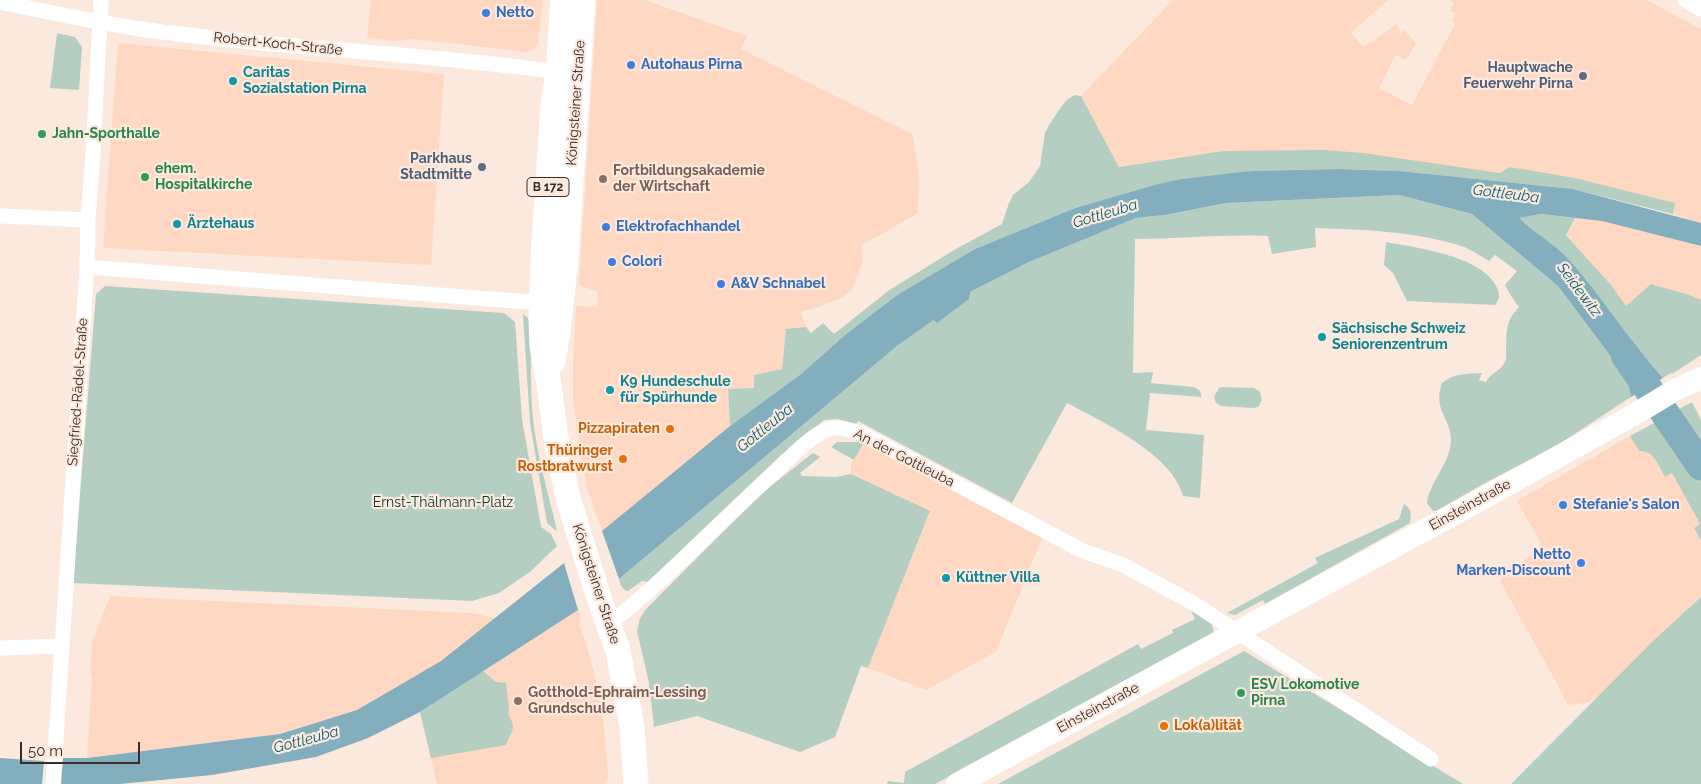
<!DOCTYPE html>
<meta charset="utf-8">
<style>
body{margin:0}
#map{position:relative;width:1701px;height:784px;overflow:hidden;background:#fce9de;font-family:Raleway,sans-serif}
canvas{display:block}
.scale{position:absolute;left:20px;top:742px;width:120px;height:22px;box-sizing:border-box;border:2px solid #382d26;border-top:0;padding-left:6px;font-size:15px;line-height:18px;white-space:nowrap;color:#382d26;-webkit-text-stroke:4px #fce9de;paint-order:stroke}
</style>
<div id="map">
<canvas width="1701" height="784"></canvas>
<div class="scale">50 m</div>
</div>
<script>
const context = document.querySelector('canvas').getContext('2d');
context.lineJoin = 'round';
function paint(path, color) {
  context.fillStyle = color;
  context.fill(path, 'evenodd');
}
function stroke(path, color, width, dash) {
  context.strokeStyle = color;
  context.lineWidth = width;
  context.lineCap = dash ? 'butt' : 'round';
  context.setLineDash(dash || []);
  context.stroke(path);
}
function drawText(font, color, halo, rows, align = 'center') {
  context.font = font + ' Raleway,sans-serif';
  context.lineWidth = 4.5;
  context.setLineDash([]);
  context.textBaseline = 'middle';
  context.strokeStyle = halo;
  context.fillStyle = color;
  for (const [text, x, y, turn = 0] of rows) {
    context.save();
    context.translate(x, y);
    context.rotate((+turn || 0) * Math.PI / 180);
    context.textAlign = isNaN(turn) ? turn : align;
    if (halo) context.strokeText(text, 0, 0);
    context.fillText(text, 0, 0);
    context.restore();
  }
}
paint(new Path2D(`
 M 371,0 L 543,0 L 538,43 L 534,49 L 527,52 L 414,39 L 395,41 L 367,38 Z
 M 597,0 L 645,0 L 747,36 L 741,49 L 912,134 L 919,173 L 918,213 L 861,246 L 863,261 L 852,290 L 841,298 L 818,307 L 801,312 L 806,327 L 786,329 L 782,369 L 754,375 L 754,388 L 728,389 L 730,426 L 602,531 L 587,487 L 573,400 L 573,359 L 576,306 L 597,307 L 598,291 L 583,287 L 579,284 Z
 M 1173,0 L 1388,0 L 1351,33 L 1364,47 L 1396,24 L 1401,33 L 1404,30 L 1416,43 L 1406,60 L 1396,55 L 1379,88 L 1412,105 L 1455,24 L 1452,22 L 1456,14 L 1450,11 L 1454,3 L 1450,0 L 1646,0 L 1701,29 L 1701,223 L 1673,214 L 1674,203 L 1575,178 L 1510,167 L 1500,173 L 1223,151 L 1119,167 L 1081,96 Z
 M 118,43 L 444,74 L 431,265 L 103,248 Z
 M 1575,218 L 1602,221 L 1701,246 L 1701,300 L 1680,293 L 1626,306 L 1611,285 L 1566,234 Z
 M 1630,436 L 1639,451 L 1646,450 L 1652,454 L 1665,477 L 1672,473 L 1700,524 L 1694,528 L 1701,541 L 1701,597 L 1654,640 L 1600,695 L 1588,702 L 1568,705 L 1555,680 L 1501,583 L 1502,575 L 1528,558 L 1541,543 L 1517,501 Z
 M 864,442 L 1043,536 L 996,652 L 926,690 L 868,668 L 930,512 L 851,474 L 851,464 Z
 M 110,596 L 471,613 L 496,618 L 441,661 L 357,710 L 280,734 L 87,758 L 92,675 L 90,673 L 92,643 Z
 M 578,610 L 580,614 L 580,625 L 590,657 L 598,689 L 604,727 L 608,775 L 607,782 L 604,784 L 437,784 L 420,712 Z`), '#fed8c2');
paint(new Path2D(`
 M 57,33 L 75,37 L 82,47 L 79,90 L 50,88 Z
 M 1075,95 L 1081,96 L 1119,167 L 1223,151 L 1324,150 L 1363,153 L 1500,173 L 1510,167 L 1575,178 L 1675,203 L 1673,214 L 1573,189 L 1400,171 L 1339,169 L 1252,171 L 1154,185 L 1075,208 L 975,249 L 897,295 L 845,335 L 801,374 L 730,426 L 728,389 L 754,388 L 754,375 L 782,369 L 786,329 L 806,327 L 811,333 L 823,323 L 834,334 L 888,291 L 954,250 L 1002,224 L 1009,203 L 1013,195 L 1029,182 L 1040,166 L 1045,133 L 1049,125 L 1061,107 L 1068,99 Z
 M 1399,195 L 1472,214 L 1558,286 L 1627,378 L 1631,397 L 1556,446 L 1485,483 L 1436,511 L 1433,511 L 1427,503 C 1430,481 1449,465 1451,442 C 1452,418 1432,411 1442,383 C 1454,373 1467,374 1482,373 L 1479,380 L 1486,382 C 1491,372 1501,371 1505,362 C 1507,359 1506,355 1506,351 C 1507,330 1505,322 1519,307 L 1511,296 L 1505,285 L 1517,271 L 1495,255 L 1489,261 C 1480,256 1471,249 1461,246 C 1414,231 1365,230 1315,228 L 1316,247 L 1272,254 L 1268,236 C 1223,234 1179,239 1135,239 L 1133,373 L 1153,372 L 1151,383 L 1193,387 C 1198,389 1202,391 1201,397 L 1150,393 L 1146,430 L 1204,435 L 1200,498 L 1183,496 C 1173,455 1103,422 1067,403 L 1012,503 L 858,421 L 856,424 L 838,419 L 824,420 L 781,455 L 648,582 L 642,581 L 628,591 C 622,590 620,584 619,579 L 897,346 L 933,319 L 937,323 L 970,292 L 1029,262 L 1136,218 L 1165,215 L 1226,203 Z
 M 1541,214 L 1575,218 L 1566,235 L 1611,285 L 1626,306 L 1651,284 L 1686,294 L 1701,300 L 1701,355 L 1672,374 L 1671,373 L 1663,378 L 1535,232 L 1518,218 Z
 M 1386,242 C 1417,248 1477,255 1495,284 C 1500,293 1501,297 1495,305 L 1407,301 L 1393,273 L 1384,265 Z
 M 105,286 L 504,313 L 515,322 L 522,419 L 541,527 L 551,534 L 557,546 L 530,572 L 499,593 L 472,601 L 73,583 L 96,294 Z
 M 523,314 L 528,318 L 531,326 C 531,356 530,387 533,418 C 537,456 548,493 557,530 L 555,530 L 547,523 L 530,423 Z
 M 1223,387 L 1254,388 L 1260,392 L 1262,400 L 1258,407 L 1254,408 L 1221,406 L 1216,403 L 1214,397 L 1219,388 Z
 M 1692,402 L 1701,420 L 1701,455 L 1677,410 Z
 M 1654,423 L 1671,435 L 1701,480 L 1701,541 L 1694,528 L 1700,524 L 1672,473 L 1665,477 C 1658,465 1654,450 1639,451 L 1630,436 Z
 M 837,442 L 864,442 L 854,460 L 831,447 Z
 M 813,453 L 820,457 L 800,473 L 802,476 L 836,477 L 851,474 L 930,511 L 868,668 L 861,666 L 835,737 L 800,752 L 697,716 L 654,727 L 649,683 L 637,631 L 640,618 L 647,608 L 763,492 Z
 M 1404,504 C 1412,509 1411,514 1410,523 L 1265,604 L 1263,600 L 1235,615 L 1227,613 L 1318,563 L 1315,558 L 1399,519 Z
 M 1701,597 L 1701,784 L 1511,784 L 1654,640 Z
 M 1189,607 L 1211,622 L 1214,633 L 935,784 L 887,784 L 888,781 L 904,783 L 905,772 L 1138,644 L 1141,649 L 1173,633 L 1172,630 L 1195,619 Z
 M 1244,651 L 1463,784 L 998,784 Z
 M 483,671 L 496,682 L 506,683 L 509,709 L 508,714 C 517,729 512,730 506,745 L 431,758 L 420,712 Z`), '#b4cec1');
paint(new Path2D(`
 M 1339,169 L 1400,171 L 1573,189 L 1701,223 L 1701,246 L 1602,221 L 1541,214 L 1519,218 C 1534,233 1555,244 1569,260 C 1603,298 1629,341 1663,378 L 1631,397 L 1627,378 L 1558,286 L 1472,214 L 1399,195 L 1226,203 L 1165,215 L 1136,218 L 1029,262 L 970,292 L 969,299 L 937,323 L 933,320 L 897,346 L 619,579 L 602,531 L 730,426 L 801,374 L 845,335 L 897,295 L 975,249 L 1075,208 L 1154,185 L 1182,179 L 1251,171 Z
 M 1677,410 L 1701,455 L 1701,480 L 1671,435 L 1654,423 Z
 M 564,563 L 578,610 L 420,712 L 368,738 L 316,757 L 212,775 L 120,784 L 61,784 L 63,758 L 87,758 L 280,734 L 357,710 L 441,661 Z
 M 0,758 L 44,761 L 42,784 L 0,784 Z`), '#83aebd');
stroke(new Path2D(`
 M 1625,355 L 1701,466`), '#83aebd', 29);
stroke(new Path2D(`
 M 1685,0 L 1701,9
 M 0,2 C 49,12 98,23 148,30 C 284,49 422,53 558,72
 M 0,216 L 88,220
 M 87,267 L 541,303
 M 609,624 C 668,578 718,523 774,473 C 787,461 810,436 826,430 C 837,425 849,430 860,433 L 1081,550 L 1123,565 L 1193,603 L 1431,759
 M 0,648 L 61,646
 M 53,784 L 87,267 L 88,220 L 93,153 L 101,0`), '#fff', 15);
stroke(new Path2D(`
 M 957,784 L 1471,505 L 1637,413 L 1675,390 L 1701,378`), '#fff', 22);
stroke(new Path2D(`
 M 563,0 L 558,72 L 553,105 L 543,257 L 541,321 L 542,346 L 549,384 L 557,446 L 568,498 L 598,595 L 618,651 L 632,727 L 636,784
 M 553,362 L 558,331 L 566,259 L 583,0`), '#fff', 25);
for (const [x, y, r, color] of [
 [486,13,5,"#3f7fe0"],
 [631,65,5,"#3f7fe0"],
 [1583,76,5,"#5c6f8a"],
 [233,81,5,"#0f9aa8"],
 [42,134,5,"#2e9e5b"],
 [482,167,5,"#5c6f8a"],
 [145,177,5,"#2e9e5b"],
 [603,179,5,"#8d6e63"],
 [177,224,5,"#0f9aa8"],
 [606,227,5,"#3f7fe0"],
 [612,262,5,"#3f7fe0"],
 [721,284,5,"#3f7fe0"],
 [1322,337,5,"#0f9aa8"],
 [610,390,5,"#0f9aa8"],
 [670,429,5,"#e8710a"],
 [623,459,5,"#e8710a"],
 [1563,505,5,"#3f7fe0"],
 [1581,563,5,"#3f7fe0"],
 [946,578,5,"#0f9aa8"],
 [1241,693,5,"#2e9e5b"],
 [518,701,5,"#8d6e63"],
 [1164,726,5,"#e8710a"]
]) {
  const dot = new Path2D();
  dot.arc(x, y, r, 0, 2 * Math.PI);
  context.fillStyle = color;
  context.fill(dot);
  stroke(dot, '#fce9de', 2);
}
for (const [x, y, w] of [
 [548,187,42]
]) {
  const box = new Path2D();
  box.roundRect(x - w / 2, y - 9.5, w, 19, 4);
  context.fillStyle = '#fce9de';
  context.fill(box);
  stroke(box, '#382d26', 1);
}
drawText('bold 12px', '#382d26', null, [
 ["B 172",548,187]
]);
drawText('bold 14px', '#366cbe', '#fce9de', [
 ["Netto",496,13],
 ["Autohaus Pirna",641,65],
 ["Elektrofachhandel",616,227],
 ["Colori",622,262],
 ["A&V Schnabel",731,284],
 ["Stefanie's Salon",1573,505],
 ["Netto",1571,555,"right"],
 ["Marken-Discount",1571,571,"right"]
], 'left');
drawText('14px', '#382d26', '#fce9de', [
 ["Robert-Koch-Straße",278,44,6],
 ["Königsteiner Straße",576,103,-86],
 ["Siegfried-Rädel-Straße",78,392,-86],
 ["An der Gottleuba",904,458,27],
 ["Einsteinstraße",1470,505,-29],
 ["Königsteiner Straße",596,584,72],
 ["Einsteinstraße",1098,708,-28]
]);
drawText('bold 14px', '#4e5e75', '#fce9de', [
 ["Hauptwache",1573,68],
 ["Feuerwehr Pirna",1573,84],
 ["Parkhaus",472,159],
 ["Stadtmitte",472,175]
], 'right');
drawText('bold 14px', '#0d838f', '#fce9de', [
 ["Caritas",243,73],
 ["Sozialstation Pirna",243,89],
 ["Ärztehaus",187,224],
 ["Sächsische Schweiz",1332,329],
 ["Seniorenzentrum",1332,345],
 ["K9 Hundeschule",620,382],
 ["für Spürhunde",620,398],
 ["Küttner Villa",956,578]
], 'left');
drawText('bold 14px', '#27864d', '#fce9de', [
 ["Jahn-Sporthalle",52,134],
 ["ehem.",155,169],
 ["Hospitalkirche",155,185],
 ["ESV Lokomotive",1251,685],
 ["Pirna",1251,701]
], 'left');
drawText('bold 14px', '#785e54', '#fce9de', [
 ["Fortbildungsakademie",613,171],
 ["der Wirtschaft",613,187],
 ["Gotthold-Ephraim-Lessing",528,693],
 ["Grundschule",528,709]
], 'left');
drawText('bold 14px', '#c56008', '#fce9de', [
 ["Pizzapiraten",660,429],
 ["Thüringer",613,451],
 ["Rostbratwurst",613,467],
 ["Lok(a)lität",1174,726,"left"]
], 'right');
drawText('14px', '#0a402d', '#fce9de', [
 ["Ernst-Thälmann-Platz",443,503]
]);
drawText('italic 15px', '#095f76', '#fce9de', [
 ["Gottleuba",1506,194,7],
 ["Gottleuba",1105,214,-17],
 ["Seidewitz",1579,290,53],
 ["Gottleuba",765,428,-39],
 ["Gottleuba",306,740,-15]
]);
</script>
